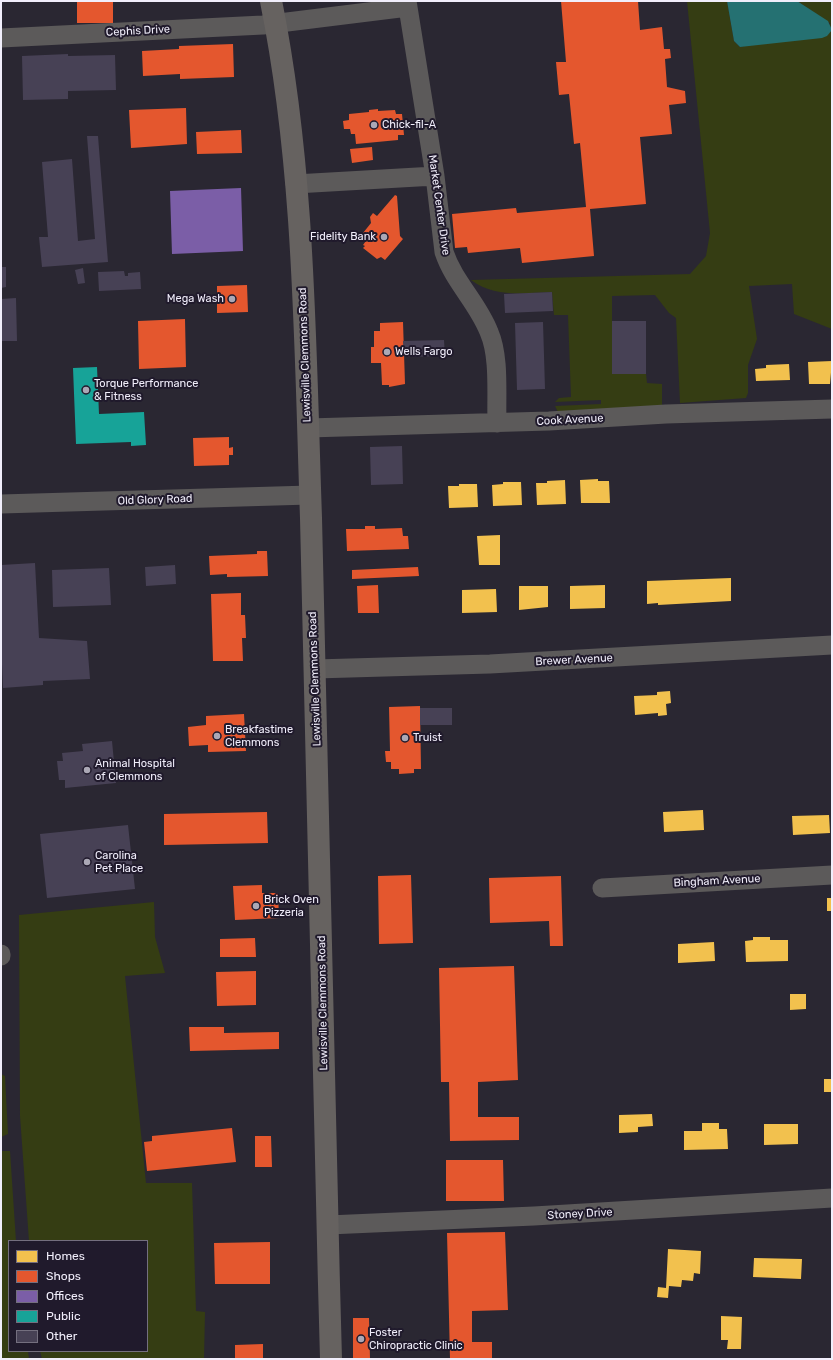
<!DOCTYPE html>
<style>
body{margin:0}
#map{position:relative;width:833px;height:1360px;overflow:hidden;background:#2a2732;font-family:Rubik,sans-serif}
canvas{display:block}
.frame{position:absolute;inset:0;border:2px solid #f1eefb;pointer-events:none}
.legend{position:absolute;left:8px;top:1240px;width:140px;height:112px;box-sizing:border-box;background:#201a2c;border:1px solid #746f7f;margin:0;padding:5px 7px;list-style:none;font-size:12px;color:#f1eefb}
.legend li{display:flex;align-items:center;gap:8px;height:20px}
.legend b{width:20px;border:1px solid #746f7f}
</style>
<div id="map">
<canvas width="833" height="1360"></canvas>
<div class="frame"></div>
<ul class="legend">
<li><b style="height:11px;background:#f2c14e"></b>Homes</li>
<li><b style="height:11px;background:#e4572e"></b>Shops</li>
<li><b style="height:11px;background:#7b5ea7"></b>Offices</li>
<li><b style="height:11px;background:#17a398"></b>Public</li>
<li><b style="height:11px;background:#474155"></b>Other</li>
</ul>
</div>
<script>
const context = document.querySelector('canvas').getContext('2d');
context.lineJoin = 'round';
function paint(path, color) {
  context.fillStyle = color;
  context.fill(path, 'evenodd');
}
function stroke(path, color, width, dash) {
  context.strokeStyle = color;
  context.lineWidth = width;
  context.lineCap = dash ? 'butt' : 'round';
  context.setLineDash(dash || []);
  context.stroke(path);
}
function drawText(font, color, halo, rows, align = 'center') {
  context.font = font + ' Rubik,sans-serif';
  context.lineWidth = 4;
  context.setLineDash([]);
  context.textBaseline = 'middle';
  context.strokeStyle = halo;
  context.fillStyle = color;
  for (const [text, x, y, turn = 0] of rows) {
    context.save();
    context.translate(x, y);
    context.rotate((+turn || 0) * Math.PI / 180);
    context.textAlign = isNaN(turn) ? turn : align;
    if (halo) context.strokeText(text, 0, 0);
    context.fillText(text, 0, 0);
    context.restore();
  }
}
paint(new Path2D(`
 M 687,1 L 727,1 L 734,41 L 740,47 L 831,24 L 797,1 L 832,1 L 832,329 L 794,314 L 792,284 L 749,286 L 757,339 L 748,365 L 748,393 L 746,398 L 680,403 L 676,318 L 669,313 L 655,295 L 612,296 L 612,374 L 646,374 L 647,383 L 662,384 L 662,408 L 558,412 L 555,406 L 601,404 L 601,400 L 555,402 L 559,398 L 571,397 L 568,315 L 554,315 L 552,292 C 523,293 495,298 471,280 L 690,274 L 706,256 L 710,233 Z
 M 154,902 L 155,937 L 165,973 L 125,976 L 146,1183 L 192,1183 L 196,1311 L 205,1312 L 204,1359 L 42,1359 L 40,1351 L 147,1351 L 147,1241 L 29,1241 L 20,1116 L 19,915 Z
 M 1,1074 L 5,1076 L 8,1134 L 1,1137 Z
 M 1,1151 L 10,1151 L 16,1241 L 9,1241 L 9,1351 L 28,1351 L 29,1359 L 1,1359 Z`), '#353d13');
paint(new Path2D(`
 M 727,1 L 797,1 L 828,21 L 832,30 L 827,36 L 822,38 L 740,47 L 734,41 Z`), '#257172');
paint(new Path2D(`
 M 832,361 L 830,384 L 809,384 L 808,362 Z
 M 789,364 L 790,380 L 756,381 L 755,369 L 766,368 L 766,365 Z
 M 598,479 L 598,481 L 609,481 L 610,503 L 581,503 L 580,480 Z
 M 565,480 L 566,504 L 537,505 L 536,483 L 547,483 L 547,481 Z
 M 503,482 L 521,482 L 522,505 L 493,506 L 492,485 L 503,484 Z
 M 459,484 L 477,484 L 478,507 L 449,508 L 448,486 L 459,486 Z
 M 500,535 L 500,565 L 479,565 L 477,536 Z
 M 731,578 L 731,601 L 658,605 L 658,603 L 647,604 L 647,581 Z
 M 605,585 L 605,608 L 570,609 L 570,586 Z
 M 519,586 L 548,586 L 548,607 L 519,610 Z
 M 496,589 L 497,612 L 462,613 L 462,590 Z
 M 670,691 L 671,703 L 666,704 L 667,715 L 658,716 L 658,713 L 635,715 L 634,696 L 657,695 L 657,692 Z
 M 703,810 L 704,830 L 664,832 L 663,812 Z
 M 829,815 L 830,833 L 793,835 L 792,816 Z
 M 827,898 L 832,898 L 832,911 L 827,911 Z
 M 753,937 L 770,937 L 770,940 L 788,940 L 788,961 L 746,962 L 745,941 L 753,940 Z
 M 714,942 L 715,961 L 678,963 L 678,944 Z
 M 790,994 L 806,994 L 806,1009 L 790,1010 Z
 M 824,1079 L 832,1079 L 832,1092 L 824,1092 Z
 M 652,1114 L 653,1126 L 638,1127 L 638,1132 L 619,1133 L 619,1115 Z
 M 702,1123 L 719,1123 L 719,1129 L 727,1129 L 728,1149 L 684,1150 L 684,1131 L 702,1131 Z
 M 764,1124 L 798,1124 L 798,1144 L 764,1145 Z
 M 668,1249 L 701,1251 L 700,1274 L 694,1273 L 693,1281 L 682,1280 L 681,1287 L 669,1286 L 668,1298 L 657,1297 L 658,1287 L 666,1288 Z
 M 754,1258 L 802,1259 L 801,1279 L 753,1277 Z
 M 721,1316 L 742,1317 L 741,1349 L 727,1349 L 728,1340 L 721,1340 Z`), '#f2c14e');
paint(new Path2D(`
 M 77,1 L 113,1 L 113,23 L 77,23 Z
 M 561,1 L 638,1 L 640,30 L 662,27 L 664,49 L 670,49 L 671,58 L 665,59 L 667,87 L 685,91 L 686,103 L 669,105 L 672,134 L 640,137 L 646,204 L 590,209 L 594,256 L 522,263 L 520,248 L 468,253 L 467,247 L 455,248 L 452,214 L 516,208 L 517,213 L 586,207 L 580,143 L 574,144 L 569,94 L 559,95 L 556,62 L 566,62 Z
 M 233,44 L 234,77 L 180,79 L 180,74 L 143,76 L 142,51 L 179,49 L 179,46 Z
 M 186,108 L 187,144 L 131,148 L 129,110 Z
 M 378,109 L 378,111 L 395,110 L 396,114 L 402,114 L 404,135 L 398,135 L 398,140 L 356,144 L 355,134 L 351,134 L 350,129 L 344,129 L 343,121 L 349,120 L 349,114 L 369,112 L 369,110 Z
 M 241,130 L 242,153 L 197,154 L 196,132 Z
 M 372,147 L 373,160 L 352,163 L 350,149 Z
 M 395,195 L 397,196 L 400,236 L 403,239 L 385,260 L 381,257 L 377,259 L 363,248 L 365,246 L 363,245 L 368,238 L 363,233 L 371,223 L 370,217 L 373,213 L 377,216 Z
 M 247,285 L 248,312 L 217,313 L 217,286 Z
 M 185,319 L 186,367 L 139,369 L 138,321 Z
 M 403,322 L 405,384 L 389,387 L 389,385 L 382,385 L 381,363 L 371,363 L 371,347 L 374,347 L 374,331 L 380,331 L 380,323 Z
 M 229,437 L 229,448 L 233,447 L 233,455 L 229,455 L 229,465 L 194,466 L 193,438 Z
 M 365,526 L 375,526 L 375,529 L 402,528 L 403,536 L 408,536 L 409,549 L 347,551 L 346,529 L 365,529 Z
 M 257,551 L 267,551 L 268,576 L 227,577 L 227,574 L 210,575 L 209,556 L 257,554 Z
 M 418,567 L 419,576 L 352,579 L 352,570 Z
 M 378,585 L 379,613 L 358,613 L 357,586 Z
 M 241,593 L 241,615 L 245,615 L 246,638 L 242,638 L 243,661 L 213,661 L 211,594 Z
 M 420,706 L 421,769 L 414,769 L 414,773 L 399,774 L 399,769 L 391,769 L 391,762 L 386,762 L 385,751 L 390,751 L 389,707 Z
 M 244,714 L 246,751 L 208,752 L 208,745 L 189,746 L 188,727 L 206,725 L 206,716 Z
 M 267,812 L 268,843 L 164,845 L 164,814 Z
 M 411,875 L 413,943 L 379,944 L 378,876 Z
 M 561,876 L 563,946 L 550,946 L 549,921 L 490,923 L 489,878 Z
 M 262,885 L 262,893 L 278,893 L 279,918 L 235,920 L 233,886 Z
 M 255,938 L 256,957 L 220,957 L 220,939 Z
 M 514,966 L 518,1080 L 478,1082 L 478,1117 L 519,1117 L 519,1140 L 450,1141 L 449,1082 L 441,1082 L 439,968 Z
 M 256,971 L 256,1005 L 217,1006 L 216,972 Z
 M 189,1027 L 224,1027 L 224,1033 L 279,1032 L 279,1049 L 190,1051 Z
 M 232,1128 L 236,1162 L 147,1171 L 144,1142 L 152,1141 L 152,1136 Z
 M 255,1136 L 271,1136 L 272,1167 L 255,1167 Z
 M 446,1160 L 503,1160 L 504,1201 L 446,1201 Z
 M 505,1232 L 508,1310 L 472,1311 L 472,1342 L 492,1342 L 492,1359 L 450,1359 L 447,1233 Z
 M 270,1242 L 270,1284 L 215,1284 L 214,1243 Z
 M 353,1318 L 369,1318 L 370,1359 L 353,1359 Z
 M 263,1344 L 263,1359 L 235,1359 L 235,1345 Z`), '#e4572e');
paint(new Path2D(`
 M 241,188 L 243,251 L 172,254 L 170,191 Z`), '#7b5ea7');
paint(new Path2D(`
 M 97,367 L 99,414 L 144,412 L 146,445 L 131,446 L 131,442 L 76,444 L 73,368 Z`), '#17a398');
paint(new Path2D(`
 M 68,54 L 68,56 L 115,55 L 116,90 L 68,91 L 68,99 L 23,100 L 22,56 Z
 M 87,136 L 98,136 L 108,262 L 42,267 L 39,237 L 48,237 L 42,162 L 72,159 L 78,241 L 95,239 Z
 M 1,267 L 6,267 L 6,287 L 1,288 Z
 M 83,268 L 85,283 L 78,284 L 75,270 Z
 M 124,271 L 125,276 L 128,276 L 128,273 L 140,272 L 141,289 L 99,291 L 98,272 Z
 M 552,292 L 553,311 L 505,313 L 504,294 Z
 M 16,298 L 17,341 L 1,341 L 1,299 Z
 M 612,321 L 646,321 L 646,374 L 612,374 Z
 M 543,322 L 545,389 L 517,390 L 515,323 Z
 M 444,340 L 445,356 L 404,357 L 403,341 Z
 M 402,446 L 403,484 L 371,485 L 370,447 Z
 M 35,563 L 39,638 L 87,641 L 90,679 L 43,681 L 43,685 L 3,688 L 1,641 L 1,565 Z
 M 175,565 L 176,584 L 146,586 L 145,567 Z
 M 109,568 L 111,605 L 53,607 L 52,570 Z
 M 420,708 L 452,708 L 452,725 L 420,725 Z
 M 112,741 L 116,783 L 65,788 L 65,780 L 59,780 L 57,761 L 63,761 L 62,753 L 83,751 L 82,744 Z
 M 128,825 L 135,889 L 47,898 L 40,834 Z`), '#474155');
stroke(new Path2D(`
 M 407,1 L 435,176 L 444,252 C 454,282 478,303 489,332 C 500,357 496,395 497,423
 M 1,38 L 263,25 L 408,7
 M 295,184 L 435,176
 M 308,428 L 549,421 L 666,414 L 832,409
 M 1,504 L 310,495
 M 315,669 L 490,664 L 832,645
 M 602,888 L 832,875
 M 1,954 L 1,956
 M 328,1225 L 534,1216 L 832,1198`), '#5c5a5a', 19);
stroke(new Path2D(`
 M 271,1 C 305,169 305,348 311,518 C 320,799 323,1079 331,1359`), '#666260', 22);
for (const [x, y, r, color] of [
 [374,125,4,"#aba8b5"],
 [384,237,4,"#aba8b5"],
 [232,299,4,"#aba8b5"],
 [387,352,4,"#aba8b5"],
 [86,390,4,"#aba8b5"],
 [217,736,4,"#aba8b5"],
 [405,738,4,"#aba8b5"],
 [87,770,4,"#aba8b5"],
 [87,862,4,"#aba8b5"],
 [256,906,4,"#aba8b5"],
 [361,1339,4,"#aba8b5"]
]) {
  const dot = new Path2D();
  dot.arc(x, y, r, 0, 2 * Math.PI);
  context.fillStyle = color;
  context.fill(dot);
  stroke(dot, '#201a2c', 1.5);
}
drawText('11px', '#f1eefb', '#201a2c', [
 ["Cephis Drive",138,31,-3],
 ["Market Center Drive",439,205,82],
 ["Lewisville Clemmons Road",305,355,-92],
 ["Cook Avenue",570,420,-3],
 ["Old Glory Road",155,500,-2],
 ["Brewer Avenue",574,660,-3],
 ["Lewisville Clemmons Road",315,679,-92],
 ["Bingham Avenue",717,881,-3],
 ["Lewisville Clemmons Road",323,1003,-91],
 ["Stoney Drive",580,1214,-3]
]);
drawText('11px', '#f1eefb', '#201a2c', [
 ["Chick-fil-A",382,125],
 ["Fidelity Bank",376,237,"right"],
 ["Mega Wash",224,299,"right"],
 ["Wells Fargo",395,352],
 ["Torque Performance",94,384],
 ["& Fitness",94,397],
 ["Breakfastime",225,730],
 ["Clemmons",225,743],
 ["Truist",413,738],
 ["Animal Hospital",95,764],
 ["of Clemmons",95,777],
 ["Carolina",95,856],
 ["Pet Place",95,869],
 ["Brick Oven",264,900],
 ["Pizzeria",264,913],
 ["Foster",369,1333],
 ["Chiropractic Clinic",369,1346]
], 'left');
</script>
